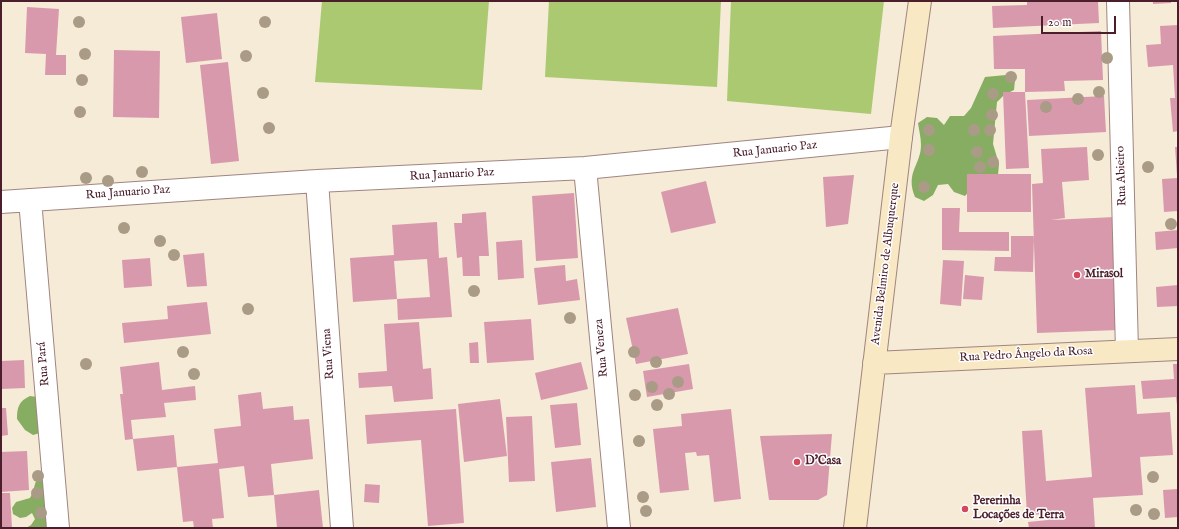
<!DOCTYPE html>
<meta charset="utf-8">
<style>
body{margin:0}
#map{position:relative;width:1179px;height:529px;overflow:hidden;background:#f5ebd7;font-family:"IM FELL English",serif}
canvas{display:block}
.frame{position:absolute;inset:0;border:2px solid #4a1f2b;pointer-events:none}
.scale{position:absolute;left:1041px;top:16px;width:75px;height:18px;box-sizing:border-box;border:2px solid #4a1f2b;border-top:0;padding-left:5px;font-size:12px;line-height:14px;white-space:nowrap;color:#4a1f2b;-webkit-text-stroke:3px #fff;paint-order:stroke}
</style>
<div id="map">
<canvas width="1179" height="529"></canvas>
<div class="frame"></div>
<div class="scale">20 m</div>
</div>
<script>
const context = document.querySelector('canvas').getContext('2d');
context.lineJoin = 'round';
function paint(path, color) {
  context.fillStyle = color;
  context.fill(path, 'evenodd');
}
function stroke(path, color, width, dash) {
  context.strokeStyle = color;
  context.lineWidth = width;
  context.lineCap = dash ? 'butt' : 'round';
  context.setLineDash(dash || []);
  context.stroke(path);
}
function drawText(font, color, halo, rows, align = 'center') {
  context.font = font + ' "IM FELL English",serif';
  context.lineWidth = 3;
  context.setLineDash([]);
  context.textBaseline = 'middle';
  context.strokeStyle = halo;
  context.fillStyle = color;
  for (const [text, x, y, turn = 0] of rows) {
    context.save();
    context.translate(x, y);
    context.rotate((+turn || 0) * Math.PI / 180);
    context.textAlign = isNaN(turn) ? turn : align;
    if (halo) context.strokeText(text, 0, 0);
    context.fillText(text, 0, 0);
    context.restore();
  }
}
paint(new Path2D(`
 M 322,1 L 489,1 L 482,90 L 315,82 Z
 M 549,1 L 721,1 L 717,87 L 545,77 Z
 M 731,1 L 884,1 L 871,114 L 727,101 Z`), '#aac970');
paint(new Path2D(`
 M 1006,75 L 1015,80 L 1014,90 L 1004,95 L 997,102 L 993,144 L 999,164 L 998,175 L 972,188 L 965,196 L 954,192 L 948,184 L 938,185 L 933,195 L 924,201 L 915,197 C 905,172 921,165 921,145 C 921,138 919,130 918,123 L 927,117 L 937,118 L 944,125 L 950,116 L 964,116 L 971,108 L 985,77 Z
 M 30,396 L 37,397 L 40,433 L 33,435 L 25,430 L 17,419 C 17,407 19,401 30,396 Z
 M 45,472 L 58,528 L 26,528 L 31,525 L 35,519 L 32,513 L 26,517 L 20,518 L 13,514 L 12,508 L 16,502 L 30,498 C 36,489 33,477 45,472 Z`), '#87ad62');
paint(new Path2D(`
 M 1027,1 L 1098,1 L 1099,23 L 993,28 L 992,6 L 1027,5 Z
 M 1153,1 L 1171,1 L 1171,3 L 1153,4 Z
 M 27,7 L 59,9 L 56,55 L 66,55 L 66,75 L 45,75 L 46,54 L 25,53 Z
 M 217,13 L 222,59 L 186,63 L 181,17 Z
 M 1178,25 L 1178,131 L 1173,132 L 1170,98 L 1175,98 L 1173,65 L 1148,67 L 1146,45 L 1161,44 L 1160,26 Z
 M 1101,31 L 1103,80 L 1064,81 L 1065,91 L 1025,92 L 1025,69 L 994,69 L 993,36 Z
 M 114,50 L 160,51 L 159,118 L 113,117 Z
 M 228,62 L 239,161 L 211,164 L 200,65 Z
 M 1003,92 L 1025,92 L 1029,168 L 1006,169 Z
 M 1104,96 L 1106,132 L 1029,136 L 1027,100 Z
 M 1087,147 L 1089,180 L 1062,182 L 1065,218 L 1051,220 L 1115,217 L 1119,330 L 1037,333 L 1032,184 L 1043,183 L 1041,149 Z
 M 1175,147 L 1178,147 L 1178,176 L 1177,176 Z
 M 967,174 L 1031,174 L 1031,212 L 967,212 Z
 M 854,175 L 848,224 L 826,227 L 823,177 Z
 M 1178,178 L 1178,211 L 1164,212 L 1162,179 Z
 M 706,181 L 716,223 L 671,233 L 661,192 Z
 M 574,193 L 578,258 L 536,261 L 532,196 Z
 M 942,208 L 960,208 L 959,232 L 1009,232 L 1009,251 L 942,250 Z
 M 486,212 L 489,256 L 479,256 L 480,276 L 463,276 L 462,257 L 457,258 L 454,223 L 462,223 L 462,214 Z
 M 437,222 L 439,258 L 447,257 L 452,317 L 398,320 L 397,299 L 353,302 L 350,258 L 394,255 L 392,225 ZM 427,259 L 430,297 L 397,299 L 394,261 Z
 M 1178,230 L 1178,248 L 1156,250 L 1155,232 Z
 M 1011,236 L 1034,236 L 1033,272 L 994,271 L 995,257 L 1011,257 Z
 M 522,240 L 524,278 L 498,280 L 496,242 Z
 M 204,253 L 207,286 L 187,287 L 183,255 Z
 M 150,258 L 152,286 L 124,288 L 122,260 Z
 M 943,260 L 964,261 L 961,306 L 940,304 Z
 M 565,265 L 566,281 L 577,279 L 580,300 L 538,305 L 534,268 Z
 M 965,275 L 984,277 L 982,300 L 963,299 Z
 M 1178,285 L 1178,306 L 1157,307 L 1156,287 Z
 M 207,302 L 211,334 L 124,343 L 122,323 L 168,319 L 167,306 Z
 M 678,308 L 688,354 L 636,364 L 626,318 Z
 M 531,319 L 534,360 L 487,363 L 484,322 Z
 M 419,322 L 423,369 L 431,368 L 433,399 L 394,402 L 392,386 L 359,388 L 358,373 L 387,371 L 384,324 Z
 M 478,342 L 479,363 L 470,363 L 469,343 Z
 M 24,360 L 25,388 L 1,389 L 1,361 Z
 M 159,362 L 162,390 L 195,386 L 196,400 L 164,403 L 166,417 L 131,420 L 133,439 L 125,440 L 120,394 L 123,394 L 120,367 Z
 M 581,362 L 588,389 L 541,400 L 535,373 Z
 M 689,364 L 693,389 L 647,397 L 643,371 Z
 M 1173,364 L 1178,364 L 1178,413 L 1176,397 L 1143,399 L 1141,381 L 1174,379 Z
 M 1135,385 L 1137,414 L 1170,412 L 1173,455 L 1140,457 L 1143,495 L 1093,498 L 1095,528 L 1029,528 L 1028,522 L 1048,520 L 1048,514 L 1027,515 L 1022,431 L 1042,430 L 1046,481 L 1092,477 L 1085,388 Z
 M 261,392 L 263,409 L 293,406 L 294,420 L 309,419 L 313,459 L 271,464 L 274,495 L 248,497 L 244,466 L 219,469 L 224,518 L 212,519 L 213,528 L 194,528 L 193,521 L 183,522 L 177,467 L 137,471 L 133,439 L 174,435 L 177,467 L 218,463 L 214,429 L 241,426 L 238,395 Z
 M 500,399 L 507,456 L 464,462 L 458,404 Z
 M 577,403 L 581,445 L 555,448 L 550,405 Z
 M 1,408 L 6,408 L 8,435 L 1,436 Z
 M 456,409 L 464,523 L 428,526 L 421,440 L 367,444 L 365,415 Z
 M 731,409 L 741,499 L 714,502 L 709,455 L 697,456 L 696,452 L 685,453 L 689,490 L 660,493 L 653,429 L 682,426 L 681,414 Z
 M 532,416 L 535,481 L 509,482 L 506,417 Z
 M 832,434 L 827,495 L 818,500 L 769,500 L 760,436 Z
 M 27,451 L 29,490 L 1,492 L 1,452 Z
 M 591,458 L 596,507 L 556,512 L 551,462 Z
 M 365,484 L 380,485 L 379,503 L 364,502 Z
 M 1178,489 L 1178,517 L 1165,518 L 1163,490 Z
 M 319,490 L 323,528 L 277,528 L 274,495 Z
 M 1,493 L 10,493 L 12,528 L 1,528 Z`), '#d999ad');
const minor = new Path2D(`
 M 1118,1 L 1127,351
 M 585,168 L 619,528
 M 317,181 L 342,528
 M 30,200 L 58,528
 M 1,202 L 317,181 L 585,168 L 901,137`);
const secondary = new Path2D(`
 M 874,363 L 1178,349
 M 855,528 L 901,137 L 920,1`);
stroke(minor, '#a08581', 24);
stroke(secondary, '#a08581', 24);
stroke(minor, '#fff', 22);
stroke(secondary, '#f8e8c3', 22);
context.fillStyle = '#aa9b86';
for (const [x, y] of [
 [79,22],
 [265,22],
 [85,54],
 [246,56],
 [1107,58],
 [1011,77],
 [82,80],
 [1099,92],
 [263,93],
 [993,94],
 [1078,99],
 [1046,107],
 [80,112],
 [992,115],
 [269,128],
 [929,130],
 [974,130],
 [990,130],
 [929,150],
 [977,152],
 [1098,155],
 [993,162],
 [980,167],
 [1148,167],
 [142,172],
 [86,178],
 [108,181],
 [924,187],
 [1171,224],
 [124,228],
 [160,241],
 [174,255],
 [474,291],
 [248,309],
 [570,318],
 [183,352],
 [634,352],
 [656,362],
 [86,364],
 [194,374],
 [678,382],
 [652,387],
 [669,394],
 [635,395],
 [657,405],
 [639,441],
 [38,476],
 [1153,477],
 [37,493],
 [643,497],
 [1136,510],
 [646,511],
 [41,513],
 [1154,514]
]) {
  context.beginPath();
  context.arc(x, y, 6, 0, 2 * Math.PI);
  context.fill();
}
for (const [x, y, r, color] of [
 [1077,275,4,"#d1495b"],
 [797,462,4,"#d1495b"],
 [965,509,4,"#d1495b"]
]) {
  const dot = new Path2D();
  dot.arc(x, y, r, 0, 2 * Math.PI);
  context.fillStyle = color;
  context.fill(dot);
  stroke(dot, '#fff', 1.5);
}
drawText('12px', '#4a1f2b', '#fff', [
 ["Rua Januario Paz",775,150,-6],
 ["Rua Januario Paz",452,175,-3],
 ["Rua Abieiro",1122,176,-92],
 ["Rua Januario Paz",128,193,-4],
 ["Avenida Belmiro de Albuquerque",886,264,-83],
 ["Rua Veneza",602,348,-95],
 ["Rua Viena",329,354,-94],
 ["Rua Pedro Ângelo da Rosa",1026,355,-3],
 ["Rua Pará",44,364,-95]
]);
drawText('bold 12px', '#4a1f2b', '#fff', [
 ["Mirasol",1085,275],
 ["D'Casa",805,462],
 ["Pererinha",973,502],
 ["Locações de Terra",973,516]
], 'left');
</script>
